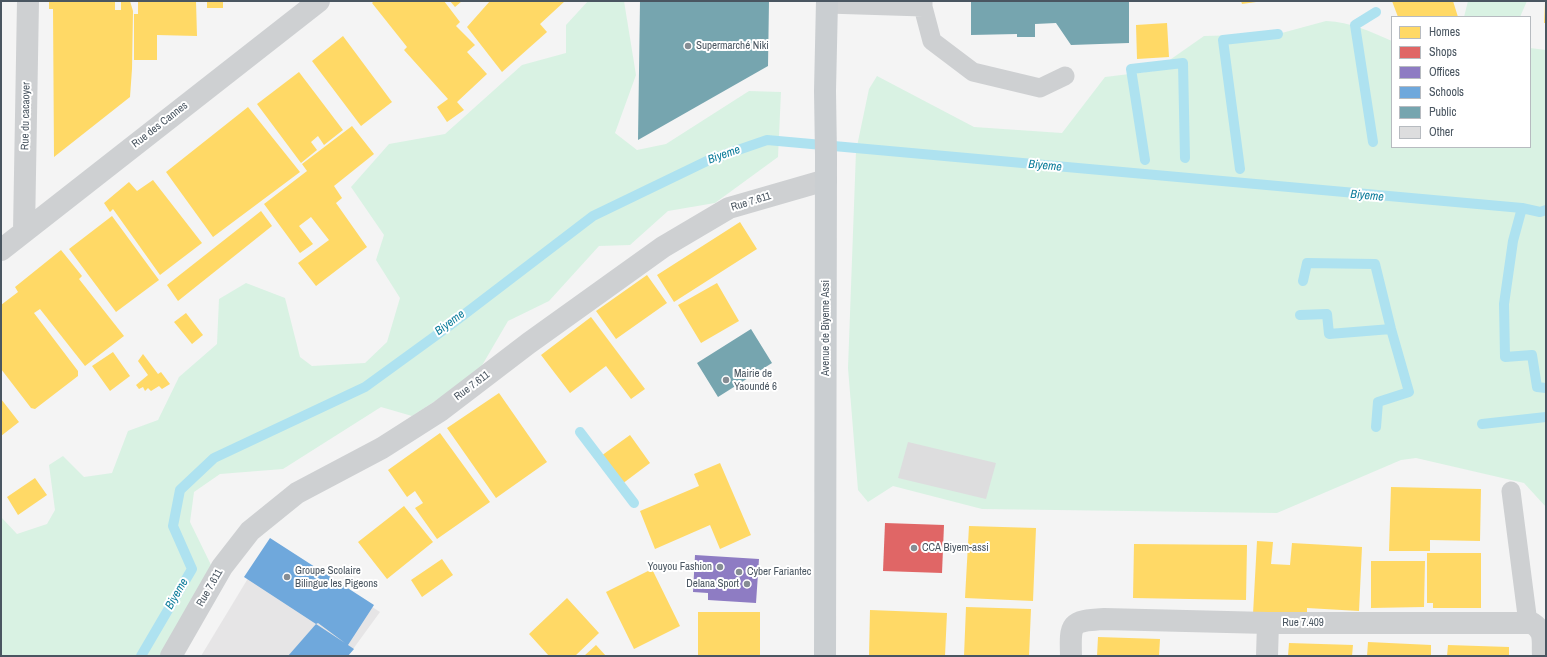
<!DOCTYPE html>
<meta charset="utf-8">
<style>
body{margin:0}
#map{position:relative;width:1547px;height:657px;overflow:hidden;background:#f4f4f4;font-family:"Archivo Narrow",sans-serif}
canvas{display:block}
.frame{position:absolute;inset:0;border:2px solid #4a5661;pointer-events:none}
.legend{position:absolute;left:1391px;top:16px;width:140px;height:132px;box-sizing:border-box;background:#fff;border:1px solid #b7bbc0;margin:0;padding:5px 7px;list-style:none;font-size:12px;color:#4a5661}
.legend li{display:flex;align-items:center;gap:8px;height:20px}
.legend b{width:20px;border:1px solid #b7bbc0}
</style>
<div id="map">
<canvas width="1547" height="657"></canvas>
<div class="frame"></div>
<ul class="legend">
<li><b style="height:11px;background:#ffd966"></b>Homes</li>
<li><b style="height:11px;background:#e06666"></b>Shops</li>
<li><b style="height:11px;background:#8e7cc3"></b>Offices</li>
<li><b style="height:11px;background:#6fa8dc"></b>Schools</li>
<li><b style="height:11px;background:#76a5af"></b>Public</li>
<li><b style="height:11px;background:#ddddde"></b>Other</li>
</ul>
</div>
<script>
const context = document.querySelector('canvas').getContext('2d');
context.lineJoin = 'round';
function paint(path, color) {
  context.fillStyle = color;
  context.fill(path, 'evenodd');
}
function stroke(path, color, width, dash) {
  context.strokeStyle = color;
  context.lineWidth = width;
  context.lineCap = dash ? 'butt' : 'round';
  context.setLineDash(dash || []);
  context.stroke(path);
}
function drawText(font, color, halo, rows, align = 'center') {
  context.font = font + ' "Archivo Narrow",sans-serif';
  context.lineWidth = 4;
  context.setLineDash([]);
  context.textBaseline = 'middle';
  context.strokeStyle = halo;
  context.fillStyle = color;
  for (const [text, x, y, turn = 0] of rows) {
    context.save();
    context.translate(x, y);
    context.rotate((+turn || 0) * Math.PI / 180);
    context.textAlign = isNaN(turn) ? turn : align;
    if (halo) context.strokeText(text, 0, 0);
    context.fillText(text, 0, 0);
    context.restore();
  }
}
paint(new Path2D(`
 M 270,542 L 380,612 L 348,656 L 201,656 Z`), '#e6e5e6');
paint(new Path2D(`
 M 588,1 L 624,1 L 636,75 L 615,133 L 637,150 L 666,144 L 749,91 L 781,92 L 778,157 L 715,203 L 668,211 L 630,245 L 599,246 L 549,301 L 508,321 L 477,374 L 412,416 L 381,407 L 283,469 L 220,474 L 194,492 L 190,522 L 211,565 L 163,656 L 1,656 L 1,517 L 17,534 L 47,524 L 55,510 L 49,465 L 63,456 L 84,477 L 112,473 L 128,431 L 158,420 L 179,377 L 217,344 L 219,299 L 246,283 L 285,298 L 300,357 L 312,366 L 365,363 L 387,342 L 400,298 L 376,260 L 384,235 L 351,187 L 389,144 L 445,134 L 522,65 L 566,53 L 566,25 Z
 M 1468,1 L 1527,1 L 1520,17 L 1464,17 Z
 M 1326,21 C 1352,22 1368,31 1392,41 L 1392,147 L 1530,147 L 1530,48 L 1546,50 L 1546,507 L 1524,483 L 1416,458 L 1401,460 L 1277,513 L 982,509 L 893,486 L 868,502 L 858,490 L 848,368 L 856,151 L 869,89 L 877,76 L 974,127 L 1062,133 L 1105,77 L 1154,71 L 1204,36 L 1278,34 Z`), '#d9f2e3');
paint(new Path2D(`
 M 49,1 L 115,1 L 115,10 L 121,10 L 121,1 L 130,1 L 133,11 L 132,69 L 130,97 L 54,157 L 53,9 L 49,9 Z
 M 138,1 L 196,1 L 197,36 L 157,35 L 157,60 L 134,60 L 134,14 L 138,14 Z
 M 207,1 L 223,1 L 223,8 L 207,8 Z
 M 374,1 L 444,1 L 460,22 L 456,26 L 475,45 L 467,52 L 487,74 L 457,102 L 464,110 L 447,122 L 437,107 L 448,99 L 404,50 L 407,47 L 372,3 Z
 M 450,1 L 462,1 L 455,7 Z
 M 490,1 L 565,1 L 540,24 L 547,32 L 502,72 L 467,27 Z
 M 1241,1 L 1256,1 L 1256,2 L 1242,4 Z
 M 1392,1 L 1453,1 L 1458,17 L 1398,17 Z
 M 1545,2 L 1546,2 L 1546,23 L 1544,23 Z
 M 1167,23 L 1169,57 L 1137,59 L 1136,25 Z
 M 343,36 L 392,102 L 361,126 L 312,61 Z
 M 299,72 L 343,130 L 324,145 L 318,136 L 311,142 L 317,150 L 301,163 L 257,104 Z
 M 248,107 L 300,172 L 213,237 L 166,172 Z
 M 352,126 L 374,154 L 334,186 L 342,198 L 336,203 L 367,247 L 316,286 L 298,263 L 329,240 L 311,217 L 299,226 L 313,244 L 300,253 L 264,204 L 307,171 L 302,164 Z
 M 153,180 L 202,243 L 160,275 L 113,209 L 110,212 L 104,203 L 129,182 L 137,191 Z
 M 261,211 L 272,226 L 178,301 L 167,285 Z
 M 112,216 L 159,280 L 116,312 L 69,249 Z
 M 740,222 L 757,249 L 674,302 L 657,275 Z
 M 61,250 L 82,276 L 79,279 L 124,336 L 85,366 L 40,309 L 34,313 L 78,371 L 78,376 L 35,409 L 31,408 L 1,369 L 1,305 L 18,292 L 15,287 Z
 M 647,275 L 667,303 L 616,339 L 596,311 Z
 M 717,283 L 739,321 L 701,343 L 678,305 Z
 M 186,313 L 203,335 L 192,344 L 174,322 Z
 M 591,317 L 645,389 L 631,399 L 606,366 L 570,393 L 541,355 Z
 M 113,352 L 130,376 L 110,391 L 92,366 Z
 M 143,354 L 158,374 L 161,372 L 170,384 L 162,389 L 159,386 L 151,391 L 148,388 L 145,391 L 143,387 L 139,389 L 136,385 L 148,375 L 138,361 Z
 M 499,393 L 547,462 L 496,498 L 447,428 Z
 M 1,399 L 19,422 L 1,436 Z
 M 440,433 L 490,502 L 437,539 L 415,508 L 423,503 L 415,491 L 407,497 L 388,470 Z
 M 630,435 L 650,463 L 622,484 L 601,456 Z
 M 720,463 L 751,535 L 720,549 L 710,525 L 655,549 L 640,511 L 699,486 L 694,474 Z
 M 35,478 L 47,495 L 18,515 L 7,497 Z
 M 1391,487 L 1481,489 L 1480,541 L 1430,540 L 1430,551 L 1389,551 Z
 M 404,506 L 433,542 L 387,579 L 358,542 Z
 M 969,526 L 1036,528 L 1033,601 L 965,598 Z
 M 1257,541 L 1273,542 L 1271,564 L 1290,565 L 1292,543 L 1362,547 L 1359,611 L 1307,608 L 1307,617 L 1253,614 Z
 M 1134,544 L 1247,545 L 1246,600 L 1133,598 Z
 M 1427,553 L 1481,553 L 1481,608 L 1433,608 L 1433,603 L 1427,603 Z
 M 442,559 L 453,575 L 422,597 L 411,580 Z
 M 1371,561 L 1425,561 L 1424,607 L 1371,608 Z
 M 652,569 L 680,626 L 634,649 L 606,592 Z
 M 567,598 L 599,633 L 575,656 L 549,656 L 529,634 Z
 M 966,607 L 1031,609 L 1029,656 L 964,656 Z
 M 870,610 L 947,613 L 945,656 L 869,655 Z
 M 698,612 L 760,612 L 760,656 L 698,656 Z
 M 1098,637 L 1160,639 L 1159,656 L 1097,656 Z
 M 1368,642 L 1431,645 L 1431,656 L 1367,656 Z
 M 1289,643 L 1353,645 L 1352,656 L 1288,656 Z
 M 596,645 L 606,656 L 584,656 Z
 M 1448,645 L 1509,647 L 1509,656 L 1447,656 Z`), '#ffd966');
paint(new Path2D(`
 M 885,523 L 944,525 L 942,573 L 883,571 Z`), '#e06666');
paint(new Path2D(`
 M 695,555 L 759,559 L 756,603 L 708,600 L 708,593 L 693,592 Z`), '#8e7cc3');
paint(new Path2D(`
 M 270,538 L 374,605 L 348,645 L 354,649 L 348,656 L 288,656 L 316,624 L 244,577 ZM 318,623 L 345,643 L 316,624 Z`), '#6fa8dc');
paint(new Path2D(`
 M 640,1 L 769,1 L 768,66 L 638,140 Z
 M 971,1 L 1129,1 L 1129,43 L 1071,45 L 1056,23 L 1035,24 L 1035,37 L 1017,37 L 1017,34 L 971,35 Z
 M 751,329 L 772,363 L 718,397 L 697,363 Z`), '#76a5af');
stroke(new Path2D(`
 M 1373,142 L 1355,25 L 1376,12
 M 1145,160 L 1131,69 L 1183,63 L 1185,158
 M 1240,169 L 1223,40 L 1278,34
 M 1522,208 L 1513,241 L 1504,304 L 1505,357 L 1532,355 L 1537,387 L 1546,388
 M 1303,281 L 1307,263 L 1375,264 L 1391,329 L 1409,392 L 1378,402 L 1376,427
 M 1300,315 L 1327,314 L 1329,334 L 1391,329
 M 1482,424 L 1546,417
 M 580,432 L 634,503
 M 141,656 L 192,569 L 173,526 L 180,490 L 214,458 L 365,387 L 449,326 L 593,216 L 709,160 L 767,140 L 1522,208 L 1540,212 L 1546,210`), '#aee2f0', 10);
paint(new Path2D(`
 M 908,442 L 996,463 L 986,499 L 898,478 Z`), '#ddddde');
stroke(new Path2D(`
 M 923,1 L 923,7 L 932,41 L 973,72 L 1040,88 L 1065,76
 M 827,4 L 923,7
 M 1511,491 L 1528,623`), '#ced0d2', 19);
stroke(new Path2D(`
 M 24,231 L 28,1
 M 1,250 L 319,1
 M 171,656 L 222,567 L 250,531 L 297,493 L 382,448 L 440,411 L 529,343 L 663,247 L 729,208 L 826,180
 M 1071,656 C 1070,623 1070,621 1104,619 L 1268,623 L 1532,623 C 1546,632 1542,640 1543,656
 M 1267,656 L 1268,623`), '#ced0d2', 22);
stroke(new Path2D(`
 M 825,656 L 826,155 L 825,91 L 827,1`), '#caced1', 22);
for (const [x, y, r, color] of [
 [688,46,4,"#868d94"],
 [726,380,4,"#868d94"],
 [914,548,4,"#868d94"],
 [720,567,4,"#868d94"],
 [739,572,4,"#868d94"],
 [287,577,4,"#868d94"],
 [747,584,4,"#868d94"]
]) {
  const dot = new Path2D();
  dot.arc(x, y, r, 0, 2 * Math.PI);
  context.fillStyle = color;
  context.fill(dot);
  stroke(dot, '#fff', 1.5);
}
drawText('11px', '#4a5661', '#fff', [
 ["Supermarché Niki",696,46],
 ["Mairie de",734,374],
 ["Yaoundé 6",734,387],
 ["CCA Biyem-assi",922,548],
 ["Youyou Fashion",712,567,"right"],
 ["Groupe Scolaire",295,571],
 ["Bilingue les Pigeons",295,584],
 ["Cyber Fariantec",747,572],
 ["Delana Sport",739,584,"right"]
], 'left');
drawText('11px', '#4a5661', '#fff', [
 ["Rue du cacaoyer",26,116,-89],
 ["Rue des Cannes",160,125,-38],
 ["Rue 7.611",751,202,-17],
 ["Avenue de Biyeme Assi",826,328,-90],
 ["Rue 7.611",472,386,-37],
 ["Rue 7.611",210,588,-60],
 ["Rue 7.409",1303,623]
]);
drawText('italic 12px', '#0c7c9b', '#fff', [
 ["Biyeme",724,155,-20],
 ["Biyeme",1045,166,5],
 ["Biyeme",1367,196,5],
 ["Biyeme",450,323,-37],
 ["Biyeme",177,594,-60]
]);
</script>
